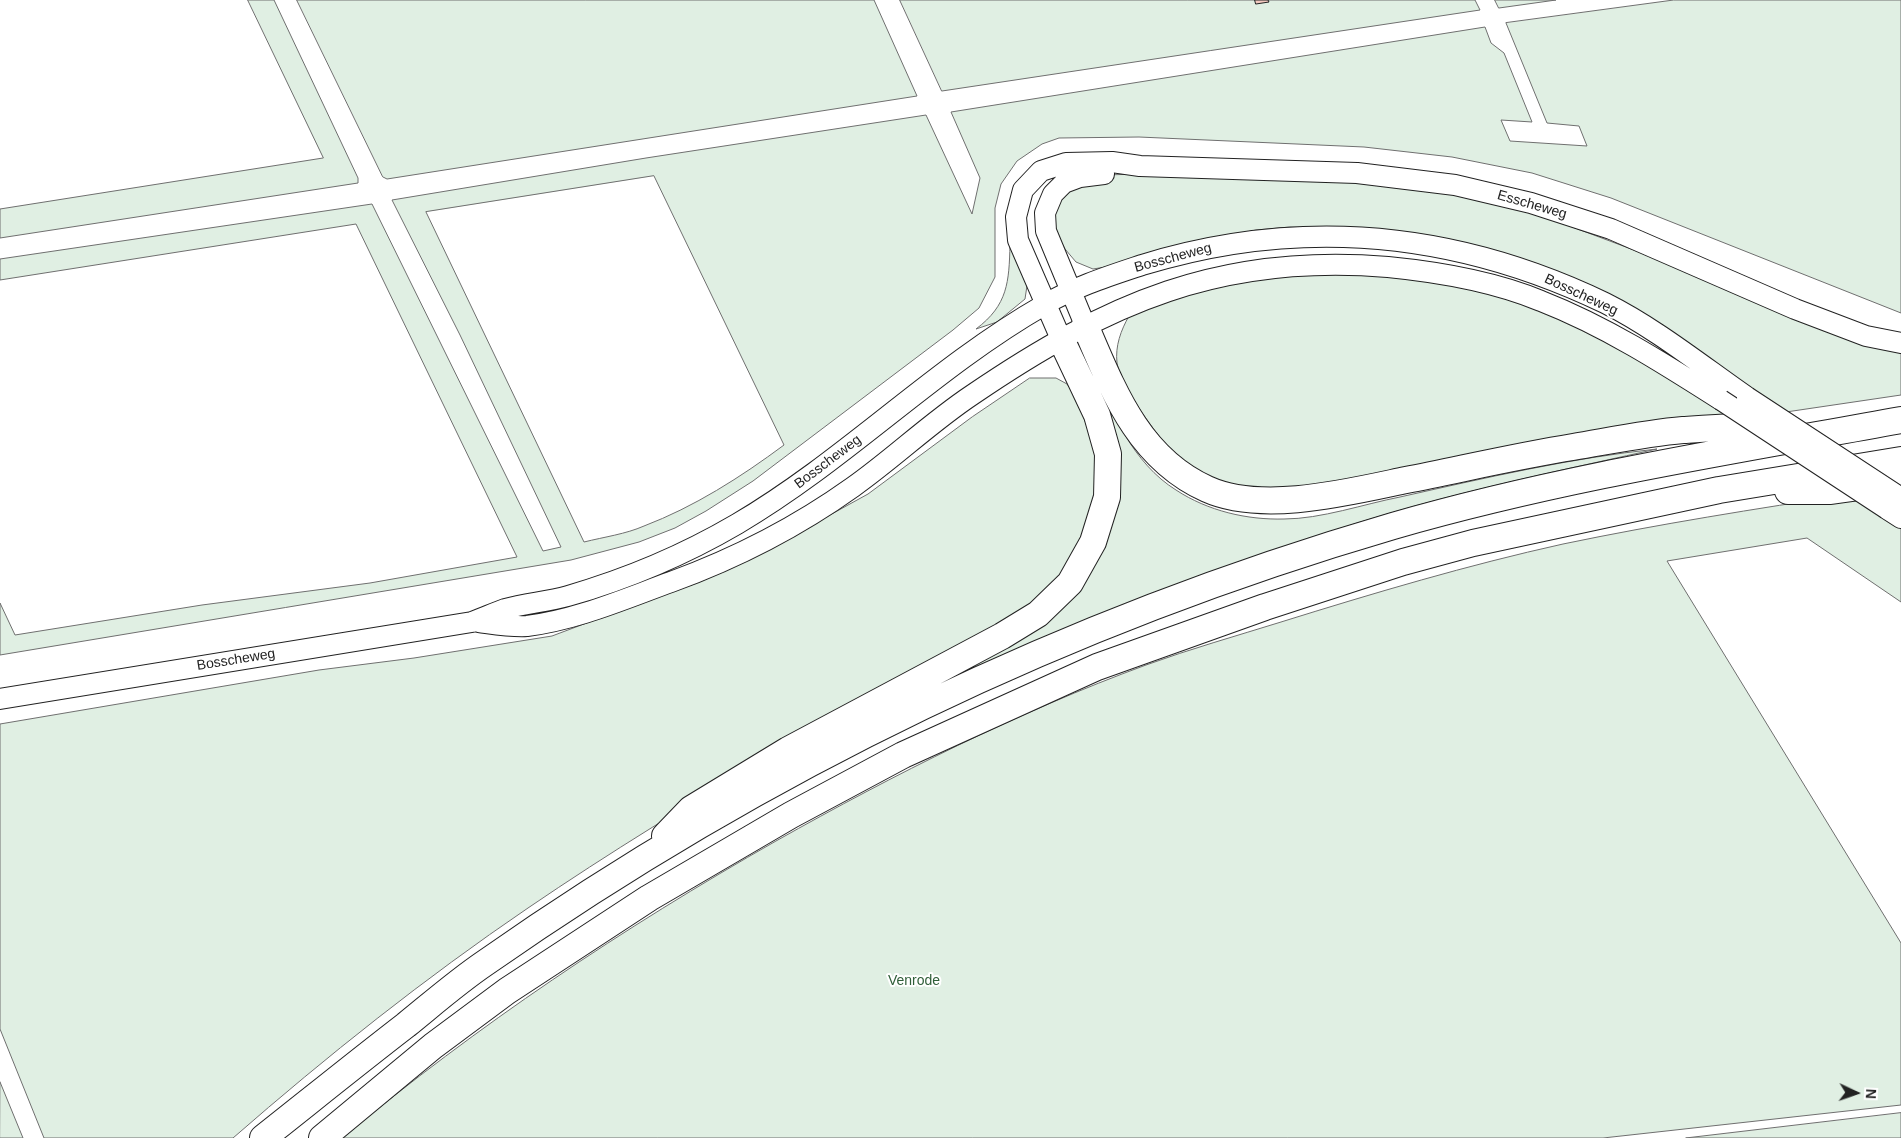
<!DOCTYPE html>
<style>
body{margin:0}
#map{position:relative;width:1901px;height:1138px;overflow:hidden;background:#fff;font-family:Helvetica,sans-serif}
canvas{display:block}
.north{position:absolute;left:1831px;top:1068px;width:50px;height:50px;-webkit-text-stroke:4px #fff;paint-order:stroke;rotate:93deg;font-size:14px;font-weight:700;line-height:20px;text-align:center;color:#222}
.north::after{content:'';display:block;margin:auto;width:18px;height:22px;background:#222;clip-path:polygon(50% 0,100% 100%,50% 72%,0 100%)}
</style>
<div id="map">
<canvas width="1901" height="1138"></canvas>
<div class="north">N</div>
</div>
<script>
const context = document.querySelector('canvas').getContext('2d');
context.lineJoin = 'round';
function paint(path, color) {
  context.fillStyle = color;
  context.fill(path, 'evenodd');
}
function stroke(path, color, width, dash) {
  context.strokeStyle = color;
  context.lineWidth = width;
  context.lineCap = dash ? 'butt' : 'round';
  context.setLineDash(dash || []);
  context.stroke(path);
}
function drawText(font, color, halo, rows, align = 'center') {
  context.font = font + ' Helvetica,sans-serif';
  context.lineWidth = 4;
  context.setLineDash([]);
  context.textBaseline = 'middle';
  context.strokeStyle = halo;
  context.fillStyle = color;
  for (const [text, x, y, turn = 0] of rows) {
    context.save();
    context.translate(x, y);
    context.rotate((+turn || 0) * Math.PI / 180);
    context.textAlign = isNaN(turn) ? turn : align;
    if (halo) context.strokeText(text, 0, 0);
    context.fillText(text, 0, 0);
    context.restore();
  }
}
const green = new Path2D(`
 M 248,0 L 274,0 L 358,178 L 358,183 L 0,238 L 0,209 L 323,158 Z
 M 297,0 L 874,0 L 917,96 L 387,179 L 383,177 Z
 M 900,0 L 1475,0 L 1480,10 L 942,91 Z
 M 1495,0 L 1556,0 L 1499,8 Z
 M 1674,0 L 1901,0 L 1901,313 L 1611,198 L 1532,173 L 1452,157 L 1364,147 L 1139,137 L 1059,138 L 1042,144 L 1017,161 L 1001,184 L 995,208 L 995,277 L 979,308 L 953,330 L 753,481 L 706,511 L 675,528 L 639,542 L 571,560 L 0,655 L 0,603 L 15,635 L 202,605 L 370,583 L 517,557 L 356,224 L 0,280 L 0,259 L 372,204 L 543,551 L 561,547 L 460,335 L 392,200 L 646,158 L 926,115 L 972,214 L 980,178 L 951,112 L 1485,27 L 1491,43 L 1504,53 L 1532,122 L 1501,120 L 1510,141 L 1587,146 L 1579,126 L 1547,123 L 1506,23 ZM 654,176 L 784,445 C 741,477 694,507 644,526 C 626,534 604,537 584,542 L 426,212 Z
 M 1145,174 L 1367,182 L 1458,194 L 1527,210 L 1901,350 L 1901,395 L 1786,412 L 1637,315 L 1378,230 L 1290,227 L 1256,230 L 1155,252 L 1118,265 L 1093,269 L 1076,262 L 1065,249 L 1050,221 L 1053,198 L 1107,175 Z
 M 1010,245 L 1028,279 L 1025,299 L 997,322 L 976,329 C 1008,305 1009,282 1010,245 Z
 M 1323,271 L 1462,283 L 1576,321 L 1738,419 L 1262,500 C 1240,491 1215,484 1194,472 C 1173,460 1120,388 1117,363 C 1115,346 1121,330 1129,316 L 1185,294 L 1239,281 Z
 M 1030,378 L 1056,378 L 1067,384 L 1077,398 L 1094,447 L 1097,485 L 1089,521 L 1075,558 L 1036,603 C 865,702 691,797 528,908 C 425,978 327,1056 233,1138 L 44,1138 L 0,1029 L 0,724 L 319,670 L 414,658 L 552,636 L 669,592 L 779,543 L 868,494 L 972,417 Z
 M 1106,408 C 1116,415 1119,425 1125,435 C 1138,457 1155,477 1176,490 C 1208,511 1247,520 1284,519 C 1321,519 1364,504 1400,497 C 1485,478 1570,458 1657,449 C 1576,467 1495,484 1415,506 C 1251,552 1094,617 937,684 L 1091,565 Z
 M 1852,494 L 1901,526 L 1901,602 L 1807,538 L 1667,561 L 1901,943 L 1901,1105 L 1603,1138 L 342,1138 C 478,1025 623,928 776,841 C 895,774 1018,712 1146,665 C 1190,649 1236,636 1281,622 C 1374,593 1468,565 1563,544 C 1659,524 1755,509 1852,494 Z
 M 0,1082 L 23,1138 L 0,1138 Z
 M 1901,1113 L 1901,1138 L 1686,1138 Z`);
paint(green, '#e0efe3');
stroke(green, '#6f6f6f', 1);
const building = new Path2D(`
 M 1255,0 L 1268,0 L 1269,2 L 1256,4 Z`);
paint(building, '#f3c9c0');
stroke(building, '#222', 1);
const secondary = new Path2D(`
 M 1085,325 L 1046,231 L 1045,213 L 1053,194 L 1064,183 L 1080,177 L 1104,174
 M 1061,339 L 1018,240 L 1016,217 L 1023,190 L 1041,171 L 1066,163 L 1112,162 L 1140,166 L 1357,173 L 1455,185 L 1531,203 L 1611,229 L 1795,309 L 1866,336 L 1901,343
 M 1887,509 L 1901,518
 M 479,622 C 494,624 511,627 527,626 C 576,620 624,599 671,582 C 734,559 797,527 853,487 C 894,458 930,423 972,395 C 1107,303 1221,253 1388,267 C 1439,272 1493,281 1541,301 C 1605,326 1663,363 1721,400
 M 0,699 L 472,622 C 483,618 494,613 505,609 C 526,603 547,602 568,596 C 627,579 684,555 737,524 C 846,460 934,368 1044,305 C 1074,287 1109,276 1142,265 C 1302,216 1455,231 1605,303 C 1655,328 1701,365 1747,397`);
const highway = new Path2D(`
 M 1085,325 C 1113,390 1138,458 1207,489 C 1262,514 1349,492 1406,480 C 1462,469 1517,456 1573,447 C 1609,441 1647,433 1683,430 C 1715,428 1746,426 1778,425
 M 1788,491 L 1831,491 L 1901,481
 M 665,836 L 691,809 L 788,750 L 1002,636 L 1038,614 L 1070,583 L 1093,542 L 1107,497 L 1108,454 L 1097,415 L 1061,339
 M 263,1138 C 311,1100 358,1062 406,1025 C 432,1004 457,982 485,963 C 762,769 1068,621 1393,526 C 1559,478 1731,451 1901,420
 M 322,1138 L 433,1046 L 507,991 L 649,898 L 791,815 L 903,755 L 1097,667 L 1265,607 L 1403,562 L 1473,543 L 1719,490 L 1901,460`);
stroke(secondary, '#222', 22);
stroke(highway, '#222', 28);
stroke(secondary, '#fff', 20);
stroke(highway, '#fff', 26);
const secondaryBridge = new Path2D(`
 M 1747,397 L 1901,498
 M 1721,400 L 1887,509`);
stroke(secondaryBridge, '#222', 22, []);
stroke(secondaryBridge, '#fff', 20);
drawText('14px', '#222', '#fff', [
 ["Esscheweg",1532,205,16],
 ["Bosscheweg",1173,258,-15],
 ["Bosscheweg",1581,295,25],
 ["Bosscheweg",828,462,-37],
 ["Bosscheweg",236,660,-9]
]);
drawText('14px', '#2f5e38', '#fff', [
 ["Venrode",914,981]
]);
</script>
